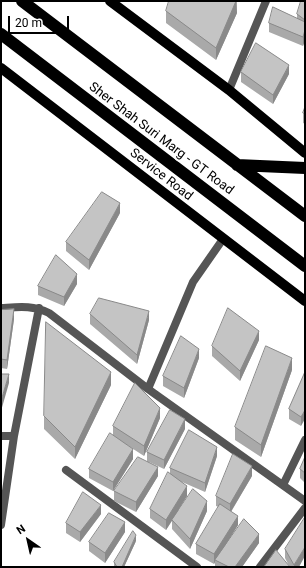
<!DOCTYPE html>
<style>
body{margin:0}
#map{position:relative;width:306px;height:568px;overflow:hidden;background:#fff;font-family:Roboto,sans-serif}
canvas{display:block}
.frame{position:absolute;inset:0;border:2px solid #000;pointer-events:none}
.north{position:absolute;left:8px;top:520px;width:40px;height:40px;-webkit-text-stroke:3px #fff;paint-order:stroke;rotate:326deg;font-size:11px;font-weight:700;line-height:16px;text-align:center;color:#000}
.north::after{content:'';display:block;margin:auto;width:14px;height:18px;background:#000;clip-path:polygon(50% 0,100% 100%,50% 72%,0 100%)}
.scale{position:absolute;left:8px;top:16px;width:61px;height:18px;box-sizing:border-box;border:2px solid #000;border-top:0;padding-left:5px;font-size:12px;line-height:14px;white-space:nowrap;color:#000;-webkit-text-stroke:3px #fff;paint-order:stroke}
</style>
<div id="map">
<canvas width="306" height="568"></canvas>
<div class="frame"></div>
<div class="north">N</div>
<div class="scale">20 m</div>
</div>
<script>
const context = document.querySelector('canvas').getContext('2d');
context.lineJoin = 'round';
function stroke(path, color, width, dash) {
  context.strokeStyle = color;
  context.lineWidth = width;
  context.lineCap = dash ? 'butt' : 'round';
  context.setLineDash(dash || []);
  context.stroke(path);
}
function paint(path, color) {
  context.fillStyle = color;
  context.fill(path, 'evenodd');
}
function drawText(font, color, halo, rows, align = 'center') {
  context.font = font + ' Roboto,sans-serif';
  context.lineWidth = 4;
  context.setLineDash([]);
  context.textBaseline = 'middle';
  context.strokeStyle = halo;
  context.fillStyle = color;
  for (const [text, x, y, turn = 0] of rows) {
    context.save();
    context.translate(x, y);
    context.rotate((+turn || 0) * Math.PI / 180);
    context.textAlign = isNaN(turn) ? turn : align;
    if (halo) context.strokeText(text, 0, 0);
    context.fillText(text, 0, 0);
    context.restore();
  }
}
stroke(new Path2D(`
 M 229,90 L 266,1
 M 1,308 C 19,307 32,305 49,313 L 148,389 L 305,501
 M 148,389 L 193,282 L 223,239
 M 1,436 L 14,436
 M 66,470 L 197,567
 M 283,485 L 305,440
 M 1,525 L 14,436 L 39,308
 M 260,567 L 305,508`), '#555', 8);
stroke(new Path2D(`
 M 110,1 L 229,90 L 305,153
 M 1,68 L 305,301`), '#000', 10);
stroke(new Path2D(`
 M 22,1 L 305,216
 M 1,34 L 305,266
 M 237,165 L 305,168`), '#000', 12);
paint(new Path2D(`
 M 237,1 L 237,13 L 216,60 L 166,23 L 166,11 Z
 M 305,1 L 305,40 L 303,46 L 269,32 L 269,23 L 297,19 L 297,14 Z
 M 241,72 L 289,74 L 273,104 L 241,82 Z
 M 305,107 L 305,124 L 303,123 L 303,113 Z
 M 120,213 L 89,270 L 66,251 L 66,242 Z
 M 77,284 L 64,306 L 38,295 L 38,286 Z
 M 1,310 L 14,319 L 7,369 L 1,368 Z
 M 90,314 L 149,320 L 137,364 L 90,324 Z
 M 259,340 L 240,381 L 212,356 L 212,346 Z
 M 199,358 L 184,398 L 163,386 L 163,376 Z
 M 292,370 L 261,457 L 235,440 L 235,427 Z
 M 305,372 L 301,426 L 289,419 L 289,409 Z
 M 111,385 L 75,459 L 44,429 L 44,416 Z
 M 160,418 L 144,456 L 127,445 L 133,459 L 113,491 L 89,478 L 89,469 L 113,435 L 113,426 Z
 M 185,429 L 164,469 L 149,462 L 158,476 L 136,512 L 114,501 L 114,491 L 147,461 L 147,452 Z
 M 217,456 L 205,492 L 182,482 L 187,496 L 178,510 L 207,511 L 190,549 L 172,529 L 172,521 L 166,530 L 150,518 L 150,509 L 170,473 L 170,468 Z
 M 305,457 L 305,483 L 300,478 L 300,469 Z
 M 252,476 L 231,512 L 238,525 L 226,545 L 259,543 L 242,567 L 215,567 L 215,562 L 214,564 L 196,554 L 196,544 L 219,507 L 216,506 L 216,496 Z
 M 101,514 L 80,542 L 66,533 L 66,523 Z
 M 125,532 L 105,563 L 89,551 L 89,542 Z
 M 136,541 L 124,567 L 114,567 L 114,562 Z
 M 285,549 L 299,567 L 264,567 L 289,566 L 285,558 Z`), '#a9a9a9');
paint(new Path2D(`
 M 236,1 L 237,13 L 216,60 L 216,48 Z
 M 305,30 L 305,40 L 303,46 L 303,37 Z
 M 289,65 L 289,74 L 273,104 L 273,95 Z
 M 120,203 L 120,213 L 89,270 L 89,260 Z
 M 77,274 L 77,284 L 64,306 L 64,297 Z
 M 14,309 L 14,319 L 7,369 L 7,360 Z
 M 149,311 L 149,320 L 137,364 L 137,355 Z
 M 259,331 L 259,340 L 240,381 L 240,371 Z
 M 199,349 L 199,358 L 184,398 L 184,388 Z
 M 292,358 L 292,370 L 261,457 L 261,445 Z
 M 111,372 L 111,385 L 75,459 L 75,447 Z
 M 9,374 L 9,383 L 1,411 L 1,401 Z
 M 160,408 L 160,418 L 144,456 L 144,446 Z
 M 305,410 L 305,419 L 301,426 L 301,417 Z
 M 185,419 L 185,429 L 164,469 L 164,460 Z
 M 217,447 L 217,456 L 205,492 L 205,483 Z
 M 133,449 L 133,459 L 113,491 L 113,482 Z
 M 252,466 L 252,476 L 230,513 L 230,504 Z
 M 158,467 L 158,476 L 136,512 L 136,502 Z
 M 187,486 L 187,496 L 166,530 L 166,520 Z
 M 207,501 L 207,511 L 190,549 L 190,539 Z
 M 101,505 L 101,514 L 80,542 L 80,532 Z
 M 238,516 L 238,525 L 216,560 L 215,560 L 215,562 L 214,564 L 214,554 Z
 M 125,522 L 125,532 L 105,563 L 105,553 Z
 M 259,534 L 259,543 L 242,567 L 235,567 Z
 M 136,535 L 136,541 L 124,567 L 122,567 Z
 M 305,547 L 305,556 L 299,567 L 294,567 L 294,565 Z`), '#898989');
const building = new Path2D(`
 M 169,1 L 236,1 L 216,48 L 166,11 Z
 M 301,1 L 305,1 L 305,20 L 297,14 Z
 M 273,7 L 305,22 L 305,30 L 303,37 L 269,23 Z
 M 256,43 L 289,65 L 273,95 L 241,72 Z
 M 305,107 L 305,114 L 303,113 Z
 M 102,192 L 120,203 L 89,260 L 66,242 Z
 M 56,255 L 77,274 L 64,297 L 38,286 Z
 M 99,298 L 149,311 L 137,355 L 90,314 Z
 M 228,308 L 259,331 L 240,371 L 212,346 Z
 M 14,309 L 7,360 L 1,359 L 1,310 Z
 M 46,322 L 111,372 L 75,447 L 44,416 Z
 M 181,336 L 199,349 L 184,388 L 163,376 Z
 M 266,346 L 292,358 L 261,445 L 235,427 Z
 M 305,372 L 305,410 L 301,417 L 289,409 Z
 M 1,374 L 9,374 L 1,401 Z
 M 135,383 L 160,408 L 144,446 L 113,426 Z
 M 170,410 L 185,419 L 164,460 L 147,452 Z
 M 189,430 L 217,447 L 205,483 L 170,468 Z
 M 110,433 L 133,449 L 113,482 L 89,469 Z
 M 233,454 L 252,466 L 230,504 L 216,496 Z
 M 138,457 L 158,467 L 136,502 L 114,491 Z
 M 305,457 L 305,473 L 300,469 Z
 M 168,472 L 187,486 L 166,520 L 150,509 Z
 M 193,489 L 207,501 L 190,539 L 172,520 Z
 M 83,492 L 101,505 L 80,532 L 66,523 Z
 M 220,504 L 238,516 L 214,554 L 196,544 Z
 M 109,513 L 125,522 L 105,553 L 89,542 Z
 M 305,517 L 305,547 L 294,565 L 285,549 Z
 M 244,519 L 259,534 L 235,567 L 229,567 L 215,560 Z
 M 133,531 L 136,535 L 122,567 L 117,567 L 114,562 Z
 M 276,550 L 290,567 L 264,567 Z`);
paint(building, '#c4c4c4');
stroke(building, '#898989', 1);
drawText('13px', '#000', '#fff', [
 ["Sher Shah Suri Marg - GT Road",161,139,37],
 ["Service Road",161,175,38]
]);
</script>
